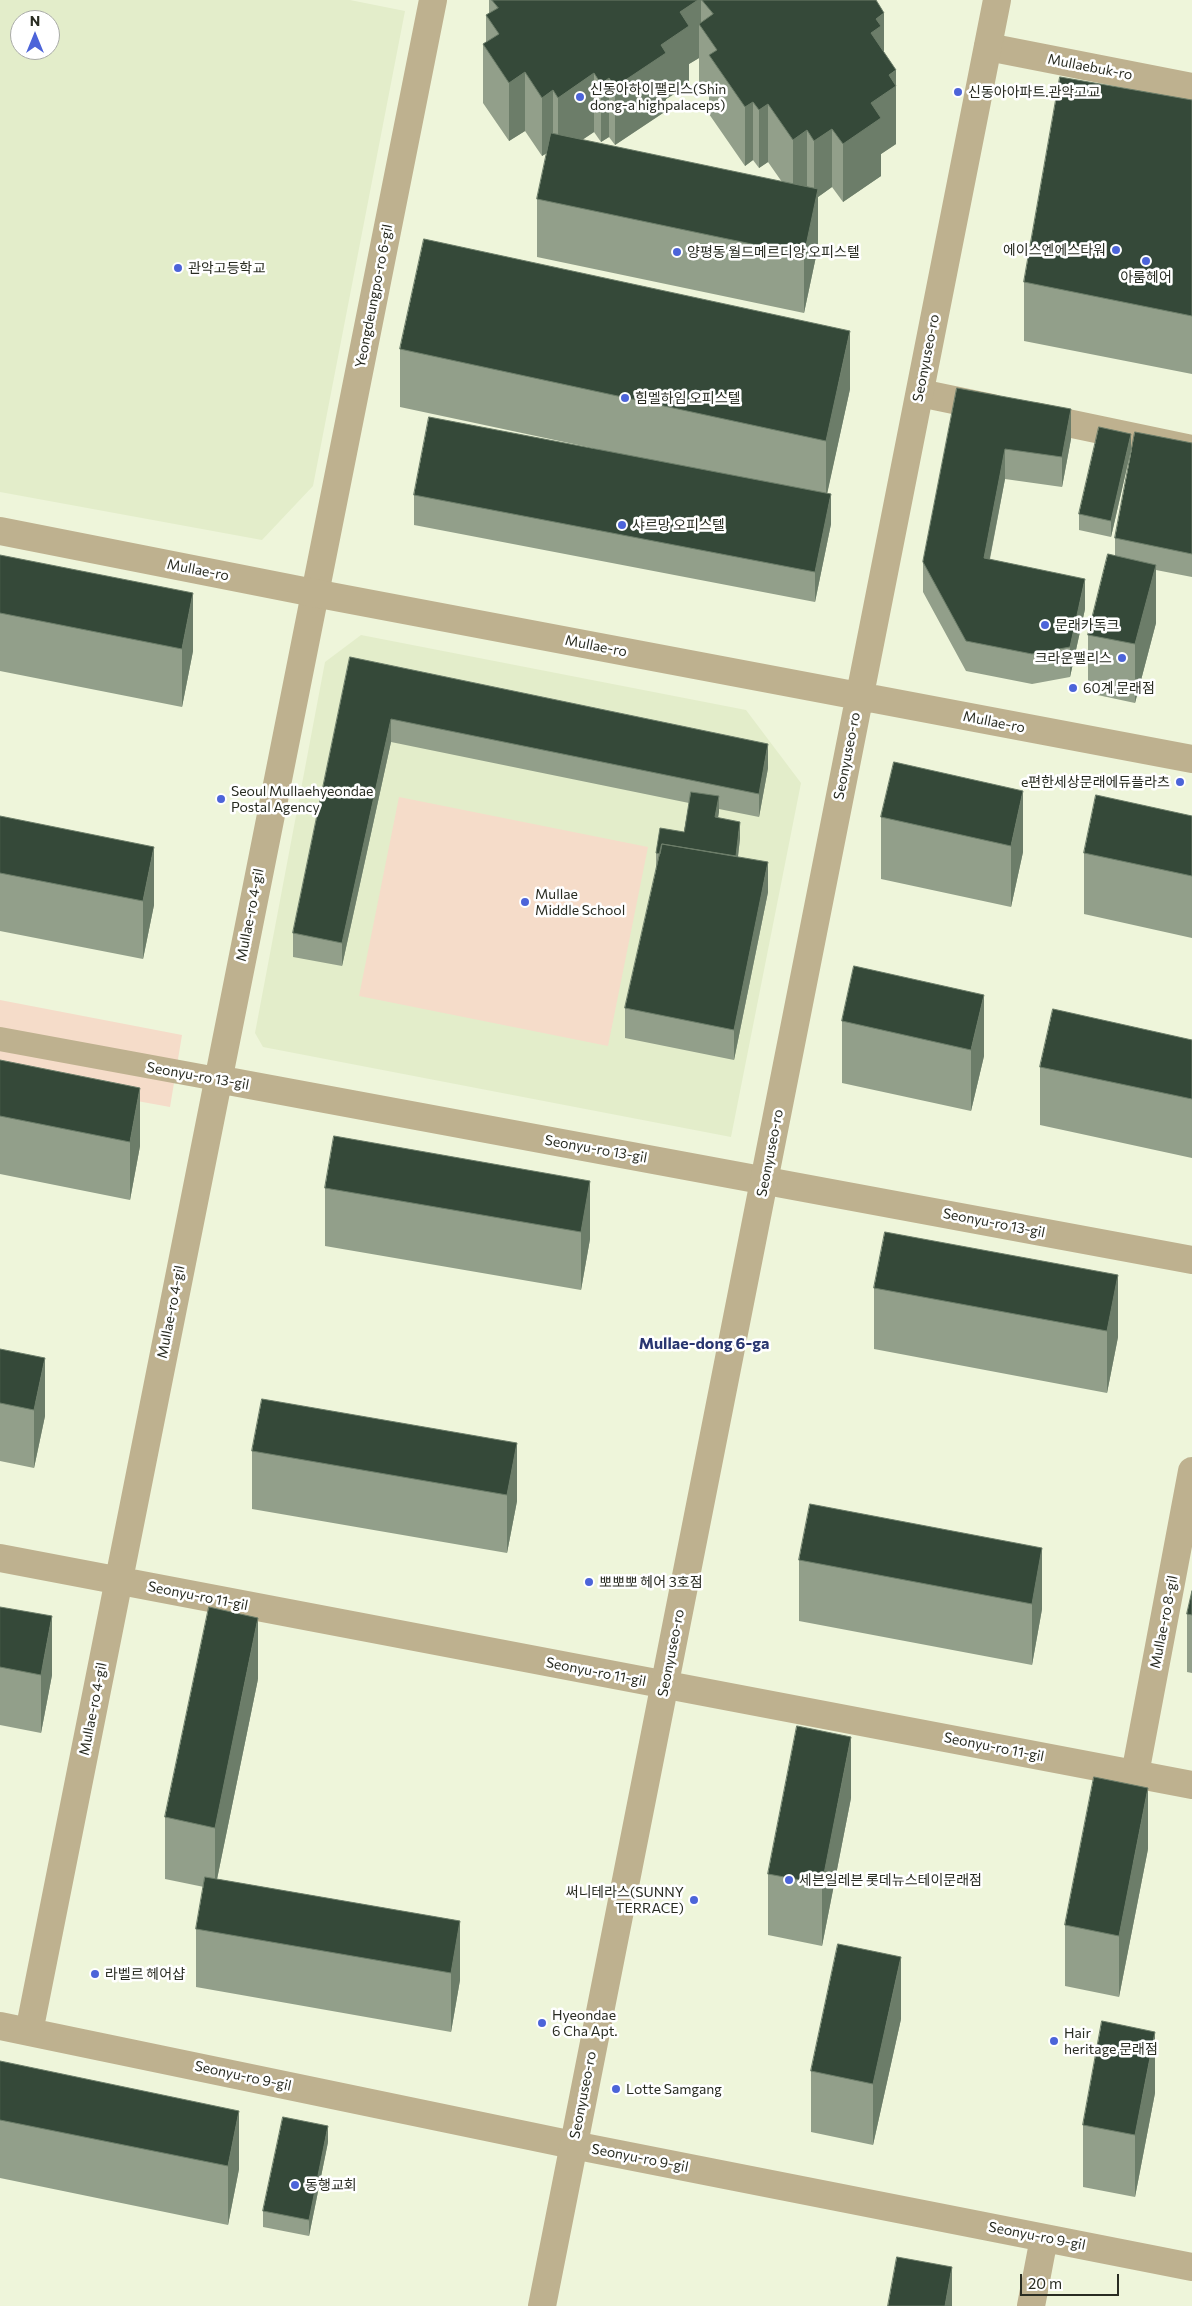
<!DOCTYPE html>
<meta charset="utf-8">
<style>
body{margin:0}
#map{position:relative;width:1192px;height:2306px;overflow:hidden;background:#eef5da;font-family:Commissioner,sans-serif}
canvas{display:block}
.north{position:absolute;left:10px;top:10px;width:50px;height:50px;box-sizing:border-box;background:#fff;border:1px solid #a9aba7;border-radius:50%;rotate:0deg;font-size:14px;font-weight:700;line-height:20px;text-align:center;color:#292c22}
.north::after{content:'';display:block;margin:auto;width:18px;height:22px;background:#4c64d9;clip-path:polygon(50% 0,100% 100%,50% 72%,0 100%)}
.scale{position:absolute;left:1020px;top:2274px;width:99px;height:22px;box-sizing:border-box;border:2px solid #292c22;border-top:0;padding-left:6px;font-size:15px;line-height:18px;white-space:nowrap;color:#292c22;-webkit-text-stroke:4px #fff;paint-order:stroke}
</style>
<div id="map">
<canvas width="1192" height="2306"></canvas>
<div class="north">N</div>
<div class="scale">20 m</div>
</div>
<script>
const context = document.querySelector('canvas').getContext('2d');
context.lineJoin = 'round';
function paint(path, color) {
  context.fillStyle = color;
  context.fill(path, 'evenodd');
}
function stroke(path, color, width, dash) {
  context.strokeStyle = color;
  context.lineWidth = width;
  context.lineCap = dash ? 'butt' : 'round';
  context.setLineDash(dash || []);
  context.stroke(path);
}
function drawText(font, color, halo, rows, align = 'center') {
  context.font = font + ' Commissioner,"Noto Sans KR",sans-serif';
  context.lineWidth = 5;
  context.setLineDash([]);
  context.textBaseline = 'middle';
  context.strokeStyle = halo;
  context.fillStyle = color;
  for (const [text, x, y, turn = 0] of rows) {
    context.save();
    context.translate(x, y);
    context.rotate((+turn || 0) * Math.PI / 180);
    context.textAlign = isNaN(turn) ? turn : align;
    if (halo) context.strokeText(text, 0, 0);
    context.fillText(text, 0, 0);
    context.restore();
  }
}
paint(new Path2D(`
 M 0,0 L 350,0 L 405,11 L 313,486 L 262,540 L 0,492 ZM 20,20 L 50,20 L 50,50 L 20,50 Z
 M 361,635 L 746,710 L 801,783 L 731,1137 L 263,1047 L 255,1033 L 325,662 Z`), '#e3edca');
paint(new Path2D(`
 M 399,797 L 648,847 L 608,1046 L 359,996 Z
 M 0,1000 L 182,1035 L 170,1107 L 0,1076 Z`), '#f5dcc9');
stroke(new Path2D(`
 M 0,1039 L 217,1079`), '#beb18f', 24);
stroke(new Path2D(`
 M 988,47 L 1192,87
 M 920,393 L 992,408
 M 1034,416 L 1192,449
 M 217,1079 L 1192,1260
 M 0,1558 L 1192,1785
 M 1135,1774 L 1192,1471
 M 0,2026 L 573,2145 L 1192,2267
 M 29,2032 L 433,0
 M 1031,2306 L 1044,2238`), '#beb18f', 28);
stroke(new Path2D(`
 M 0,531 L 314,593 L 1192,759
 M 542,2306 L 997,0`), '#beb18f', 28);
paint(new Path2D(`
 M 489,0 L 876,0 L 884,53 L 896,85 L 896,144 L 881,154 L 881,176 L 843,202 L 832,187 L 818,197 L 818,247 L 804,313 L 537,257 L 537,199 L 547,153 L 542,156 L 525,131 L 509,141 L 483,103 L 483,44 L 486,42 L 486,15 L 489,14 ZM 699,58 L 699,82 L 709,97 L 709,114 L 745,166 L 753,160 L 759,168 L 768,162 L 782,182 L 582,140 L 594,132 L 601,142 L 609,137 L 615,145 L 666,111 L 666,99 L 689,85 L 689,64 Z
 M 1192,100 L 1192,374 L 1024,341 L 1024,282 Z
 M 400,349 L 850,389 L 827,493 L 831,524 L 815,602 L 414,525 L 414,495 L 597,449 L 400,407 Z
 M 957,388 L 1071,439 L 1062,487 L 1005,479 L 990,559 L 1085,609 L 1070,677 L 1032,684 L 966,671 L 923,592 L 923,562 Z
 M 1192,443 L 1192,577 L 1156,570 L 1156,623 L 1135,703 L 1088,693 L 1088,635 L 1115,556 L 1115,538 Z
 M 1131,450 L 1111,537 L 1079,530 L 1079,514 Z
 M 0,555 L 193,651 L 182,707 L 0,671 Z
 M 350,657 L 768,768 L 759,817 L 719,809 L 718,818 L 740,838 L 738,857 L 768,892 L 734,1060 L 625,1038 L 625,1008 L 657,869 L 656,869 L 656,853 L 684,832 L 689,803 L 391,742 L 342,966 L 293,957 L 293,933 Z
 M 894,762 L 1023,852 L 1011,907 L 881,879 L 881,817 Z
 M 0,816 L 154,905 L 143,959 L 0,931 Z
 M 1192,816 L 1192,938 L 1084,914 L 1084,853 Z
 M 854,966 L 984,1056 L 971,1111 L 842,1083 L 842,1021 Z
 M 1192,1040 L 1192,1158 L 1040,1125 L 1040,1067 Z
 M 0,1060 L 140,1146 L 130,1200 L 0,1174 Z
 M 590,1181 L 590,1239 L 581,1290 L 325,1246 L 325,1188 Z
 M 1118,1275 L 1118,1337 L 1107,1393 L 874,1349 L 874,1288 Z
 M 0,1349 L 45,1416 L 34,1468 L 0,1461 Z
 M 517,1443 L 517,1501 L 507,1553 L 252,1509 L 252,1451 Z
 M 1042,1548 L 1042,1609 L 1032,1665 L 799,1621 L 799,1560 Z
 M 1192,1591 L 1192,1673 L 1187,1672 L 1187,1614 Z
 M 0,1607 L 52,1675 L 41,1733 L 0,1725 Z
 M 258,1679 L 217,1879 L 460,1921 L 460,1980 L 451,2032 L 196,1987 L 196,1929 L 204,1887 L 165,1879 L 165,1817 Z
 M 851,1798 L 822,1946 L 768,1935 L 768,1874 Z
 M 1148,1849 L 1119,1997 L 1065,1986 L 1065,1925 Z
 M 901,2019 L 873,2145 L 811,2132 L 811,2071 Z
 M 0,2061 L 239,2169 L 228,2225 L 0,2178 Z
 M 1155,2093 L 1135,2197 L 1083,2187 L 1083,2125 Z
 M 328,2142 L 309,2236 L 263,2227 L 263,2211 Z`), '#929f8a');
paint(new Path2D(`
 M 698,0 L 701,0 L 701,27 L 699,24 L 699,58 L 689,64 L 689,85 L 666,99 L 666,111 L 615,145 L 615,87 L 661,45 L 680,12 Z
 M 884,13 L 884,71 L 871,33 L 876,19 Z
 M 896,70 L 896,144 L 881,154 L 881,176 L 843,202 L 843,144 L 889,75 Z
 M 525,72 L 525,131 L 509,141 L 509,83 Z
 M 594,73 L 594,132 L 558,156 L 558,98 Z
 M 609,78 L 609,137 L 601,142 L 601,84 Z
 M 553,90 L 553,149 L 542,156 L 542,98 Z
 M 753,102 L 753,160 L 745,166 L 745,107 Z
 M 768,104 L 768,162 L 759,168 L 759,110 Z
 M 832,129 L 832,187 L 818,197 L 818,247 L 804,313 L 804,255 L 814,200 L 814,141 Z
 M 807,130 L 807,189 L 793,198 L 793,140 Z
 M 850,331 L 850,389 L 826,499 L 826,441 Z
 M 1071,409 L 1071,439 L 1062,487 L 1062,457 Z
 M 1131,434 L 1131,450 L 1111,537 L 1111,521 Z
 M 1005,449 L 1005,479 L 984,588 L 984,558 Z
 M 831,494 L 831,524 L 815,602 L 815,572 Z
 M 1156,565 L 1156,623 L 1135,703 L 1135,644 Z
 M 1085,579 L 1085,609 L 1070,677 L 1070,647 Z
 M 193,593 L 193,651 L 182,707 L 182,649 Z
 M 391,719 L 391,742 L 342,966 L 342,943 Z
 M 768,744 L 768,768 L 759,817 L 759,794 Z
 M 1023,791 L 1023,852 L 1011,907 L 1011,846 Z
 M 719,796 L 719,812 L 715,834 L 715,817 Z
 M 740,822 L 740,838 L 735,882 L 735,866 Z
 M 154,847 L 154,905 L 143,959 L 143,901 Z
 M 768,862 L 768,892 L 734,1060 L 734,1030 Z
 M 984,995 L 984,1056 L 971,1111 L 971,1050 Z
 M 140,1088 L 140,1146 L 130,1200 L 130,1142 Z
 M 590,1181 L 590,1239 L 581,1290 L 581,1232 Z
 M 1118,1275 L 1118,1337 L 1107,1393 L 1107,1331 Z
 M 45,1358 L 45,1416 L 34,1468 L 34,1410 Z
 M 517,1443 L 517,1501 L 507,1553 L 507,1495 Z
 M 1042,1548 L 1042,1609 L 1032,1665 L 1032,1604 Z
 M 52,1616 L 52,1675 L 41,1733 L 41,1675 Z
 M 258,1618 L 258,1679 L 215,1889 L 215,1828 Z
 M 851,1737 L 851,1798 L 822,1946 L 822,1884 Z
 M 1148,1788 L 1148,1849 L 1119,1997 L 1119,1936 Z
 M 460,1921 L 460,1980 L 451,2032 L 451,1973 Z
 M 901,1957 L 901,2019 L 873,2145 L 873,2084 Z
 M 1155,2032 L 1155,2093 L 1135,2197 L 1135,2135 Z
 M 239,2111 L 239,2169 L 228,2225 L 228,2166 Z
 M 328,2126 L 328,2142 L 309,2236 L 309,2220 Z
 M 952,2267 L 952,2306 L 945,2306 Z`), '#6c7d69');
const building = new Path2D(`
 M 492,0 L 698,0 L 680,12 L 689,26 L 661,45 L 666,53 L 615,87 L 609,78 L 601,84 L 594,73 L 558,98 L 553,90 L 542,98 L 525,72 L 509,83 L 483,44 L 499,34 L 486,15 L 498,8 Z
 M 702,0 L 876,0 L 884,13 L 876,19 L 881,26 L 871,33 L 896,70 L 889,75 L 896,86 L 871,103 L 881,118 L 843,144 L 832,129 L 814,141 L 807,130 L 793,140 L 768,104 L 759,110 L 753,102 L 745,107 L 709,55 L 717,50 L 699,24 L 713,14 Z
 M 1060,77 L 1192,100 L 1192,316 L 1024,282 Z
 M 551,133 L 818,189 L 804,255 L 537,199 Z
 M 424,239 L 850,331 L 826,441 L 400,349 Z
 M 957,388 L 1071,409 L 1062,457 L 1005,449 L 984,558 L 1085,579 L 1070,647 L 1032,654 L 966,641 L 923,562 Z
 M 429,417 L 831,494 L 815,572 L 414,495 Z
 M 1099,427 L 1131,434 L 1111,521 L 1079,514 Z
 M 1135,432 L 1192,443 L 1192,554 L 1115,538 Z
 M 1108,554 L 1156,565 L 1135,644 L 1088,635 Z
 M 0,555 L 193,593 L 182,649 L 0,613 Z
 M 350,657 L 768,744 L 759,794 L 391,719 L 342,943 L 293,933 Z
 M 894,762 L 1023,791 L 1011,846 L 881,817 Z
 M 691,792 L 719,796 L 715,817 L 740,822 L 736,856 L 662,844 L 660,854 L 656,853 L 660,828 L 684,832 Z
 M 1096,795 L 1192,816 L 1192,876 L 1084,853 Z
 M 0,816 L 154,847 L 143,901 L 0,873 Z
 M 662,844 L 768,862 L 734,1030 L 625,1008 Z
 M 854,966 L 984,995 L 971,1050 L 842,1021 Z
 M 1053,1009 L 1192,1040 L 1192,1099 L 1040,1067 Z
 M 0,1060 L 140,1088 L 130,1142 L 0,1116 Z
 M 334,1136 L 590,1181 L 581,1232 L 325,1188 Z
 M 885,1232 L 1118,1275 L 1107,1331 L 874,1288 Z
 M 0,1349 L 45,1358 L 34,1410 L 0,1403 Z
 M 262,1399 L 517,1443 L 507,1495 L 252,1451 Z
 M 810,1504 L 1042,1548 L 1032,1604 L 799,1560 Z
 M 1192,1591 L 1192,1615 L 1187,1614 Z
 M 0,1607 L 52,1616 L 41,1675 L 0,1667 Z
 M 209,1607 L 258,1618 L 215,1828 L 165,1817 Z
 M 797,1726 L 851,1737 L 822,1884 L 768,1874 Z
 M 1094,1777 L 1148,1788 L 1119,1936 L 1065,1925 Z
 M 205,1877 L 460,1921 L 451,1973 L 196,1929 Z
 M 838,1944 L 901,1957 L 873,2084 L 811,2071 Z
 M 1102,2021 L 1155,2032 L 1135,2135 L 1083,2125 Z
 M 0,2061 L 239,2111 L 228,2166 L 0,2120 Z
 M 283,2117 L 328,2126 L 309,2220 L 263,2211 Z
 M 897,2257 L 952,2267 L 945,2306 L 888,2306 Z`);
paint(building, '#354939');
stroke(building, '#6c7d69', 1);
for (const [x, y, r, color] of [
 [958,92,5,"#4c64d9"],
 [580,97,5,"#4c64d9"],
 [1116,250,5,"#4c64d9"],
 [677,252,5,"#4c64d9"],
 [1146,261,5,"#4c64d9"],
 [178,268,5,"#4c64d9"],
 [625,398,5,"#4c64d9"],
 [622,525,5,"#4c64d9"],
 [1045,625,5,"#4c64d9"],
 [1122,658,5,"#4c64d9"],
 [1073,688,5,"#4c64d9"],
 [1180,782,5,"#4c64d9"],
 [221,799,5,"#4c64d9"],
 [525,902,5,"#4c64d9"],
 [589,1582,5,"#4c64d9"],
 [789,1880,5,"#4c64d9"],
 [694,1900,5,"#4c64d9"],
 [95,1974,5,"#4c64d9"],
 [542,2023,5,"#4c64d9"],
 [1054,2041,5,"#4c64d9"],
 [616,2089,5,"#4c64d9"],
 [295,2185,5,"#4c64d9"]
]) {
  const dot = new Path2D();
  dot.arc(x, y, r, 0, 2 * Math.PI);
  context.fillStyle = color;
  context.fill(dot);
  stroke(dot, '#fff', 2);
}
drawText('14px', '#292c22', '#fff', [
 ["Mullaebuk-ro",1090,67,11],
 ["Yeongdeungpo-ro 6-gil",374,296,-79],
 ["Seonyuseo-ro",926,358,-79],
 ["Mullae-ro",198,570,11],
 ["Mullae-ro",596,646,11],
 ["Mullae-ro",994,722,11],
 ["Seonyuseo-ro",847,756,-79],
 ["Mullae-ro 4-gil",250,915,-79],
 ["Seonyu-ro 13-gil",198,1076,10],
 ["Seonyu-ro 13-gil",596,1149,10],
 ["Seonyuseo-ro",770,1153,-79],
 ["Seonyu-ro 13-gil",994,1223,11],
 ["Mullae-ro 4-gil",171,1312,-79],
 ["Seonyu-ro 11-gil",198,1596,11],
 ["Mullae-ro 8-gil",1164,1622,-79],
 ["Seonyuseo-ro",671,1653,-79],
 ["Seonyu-ro 11-gil",596,1672,11],
 ["Mullae-ro 4-gil",93,1709,-79],
 ["Seonyu-ro 11-gil",994,1747,11],
 ["Seonyu-ro 9-gil",243,2076,12],
 ["Seonyuseo-ro",583,2095,-79],
 ["Seonyu-ro 9-gil",640,2158,11],
 ["Seonyu-ro 9-gil",1037,2236,11]
]);
drawText('14px', '#292c22', '#fff', [
 ["신동아하이팰리스(Shin",590,89],
 ["dong-a highpalaceps)",590,105],
 ["신동아아파트.관악고교",968,92],
 ["에이스엔에스타워",1106,250,"right"],
 ["양평동 월드메르디앙 오피스텔",687,252],
 ["관악고등학교",188,268],
 ["아룸헤어",1146,277,"center"],
 ["힘멜하임 오피스텔",635,398],
 ["샤르망 오피스텔",632,525],
 ["문래카독크",1055,625],
 ["크라운팰리스",1112,658,"right"],
 ["60계 문래점",1083,688],
 ["e편한세상문래에듀플라츠",1170,782,"right"],
 ["Seoul Mullaehyeondae",231,791],
 ["Postal Agency",231,807],
 ["Mullae",535,894],
 ["Middle School",535,910],
 ["뽀뽀뽀 헤어 3호점",599,1582],
 ["세븐일레븐 롯데뉴스테이문래점",799,1880],
 ["써니테라스(SUNNY",684,1892,"right"],
 ["TERRACE)",684,1908,"right"],
 ["라벨르 헤어샵",105,1974],
 ["Hyeondae",552,2015],
 ["6 Cha Apt.",552,2031],
 ["Hair",1064,2033],
 ["heritage 문래점",1064,2049],
 ["Lotte Samgang",626,2089],
 ["동행교회",305,2185]
], 'left');
drawText('bold 16px', '#293670', '#fff', [
 ["Mullae-dong 6-ga",704,1344]
]);
</script>
